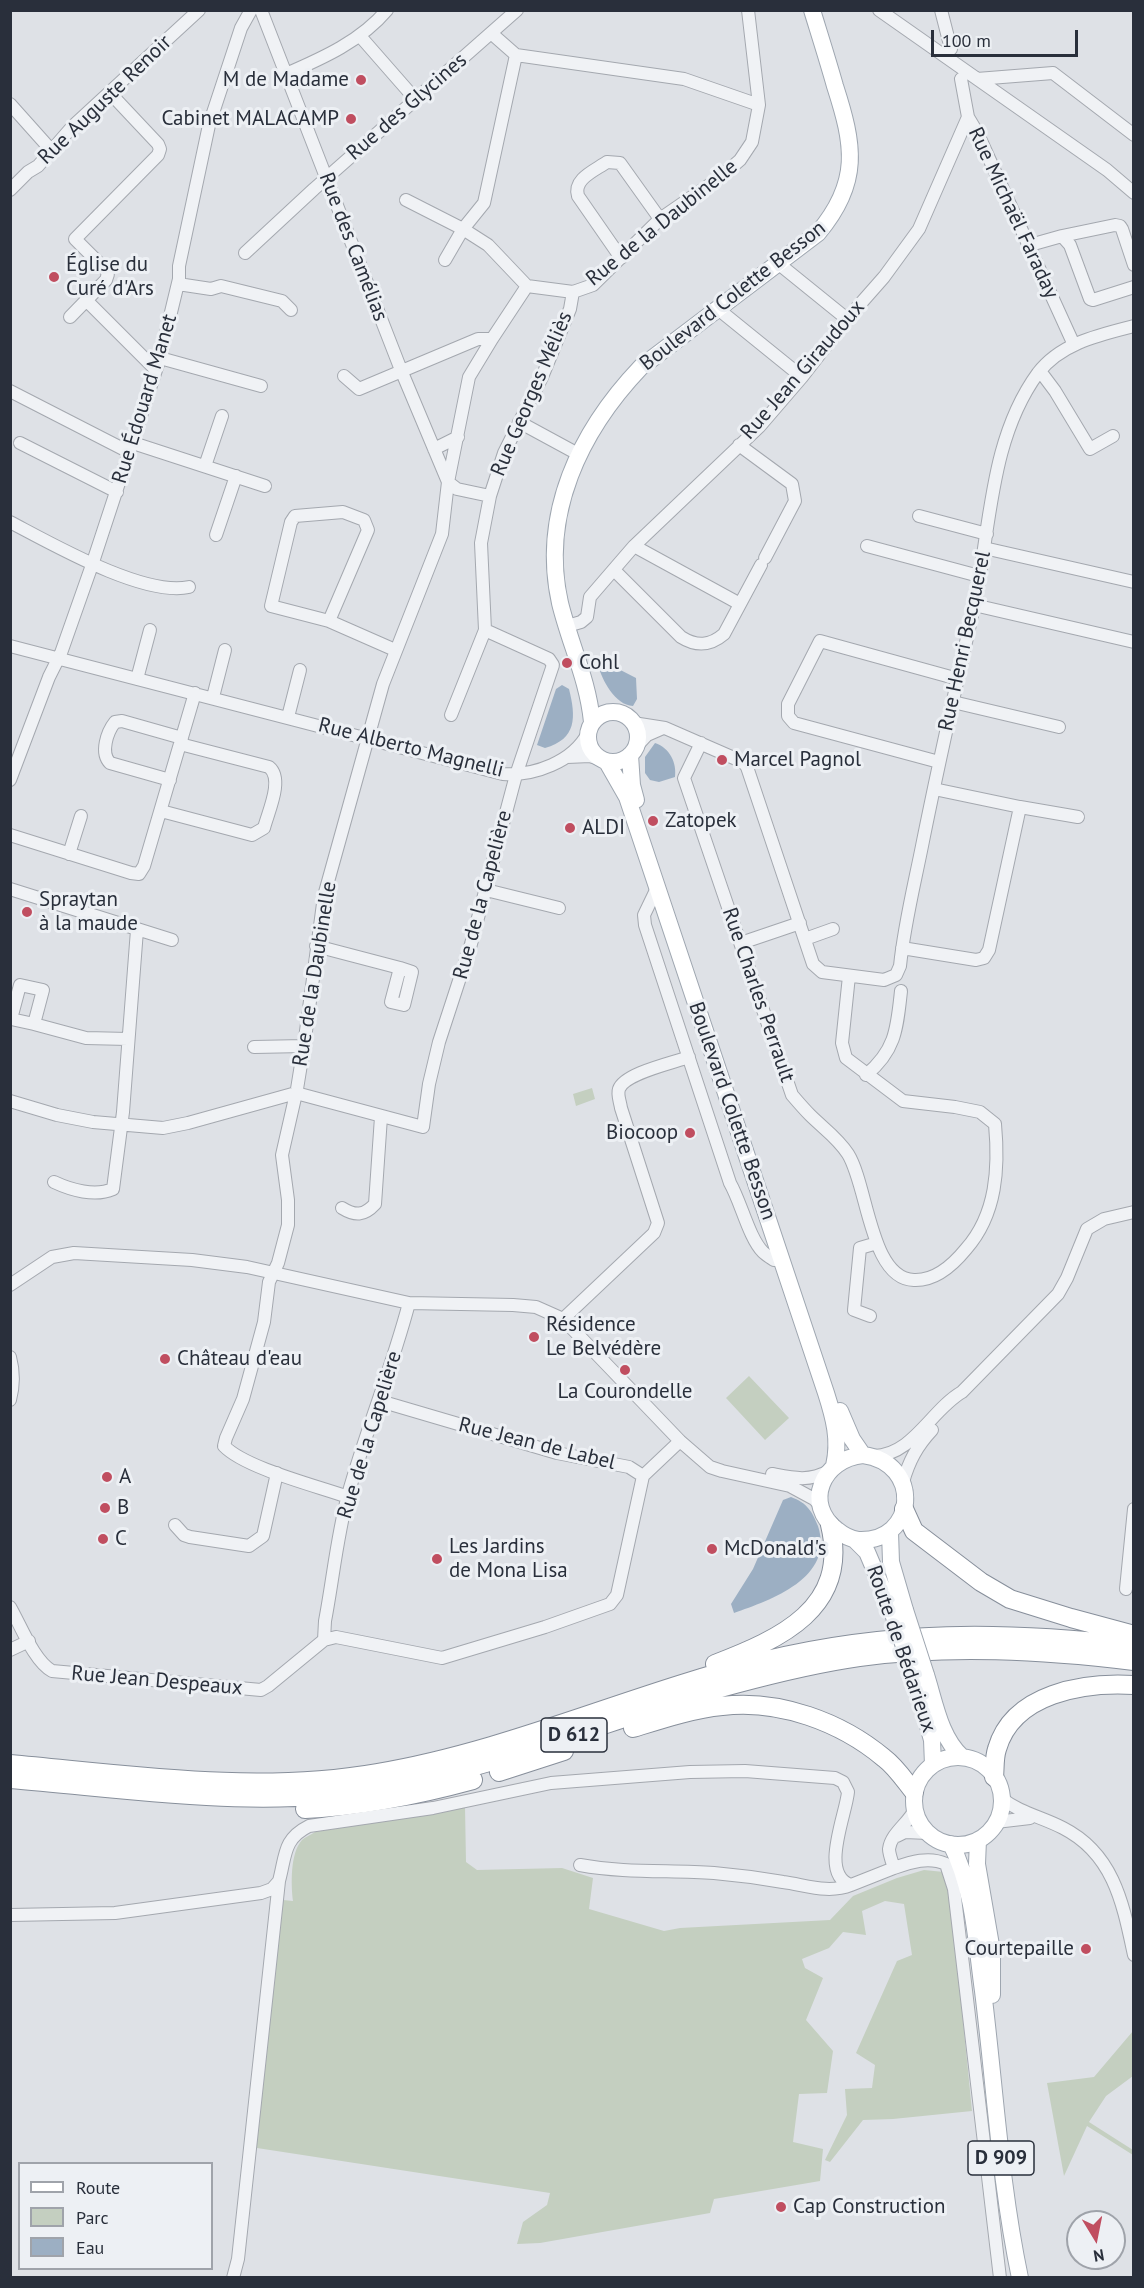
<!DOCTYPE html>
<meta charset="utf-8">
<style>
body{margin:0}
#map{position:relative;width:1144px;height:2288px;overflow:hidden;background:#dee1e6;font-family:"PT Sans",sans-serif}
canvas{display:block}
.frame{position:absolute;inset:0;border:12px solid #292f3b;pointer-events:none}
.legend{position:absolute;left:18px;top:2162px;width:195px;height:108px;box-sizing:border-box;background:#edf0f4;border:2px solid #9fa3aa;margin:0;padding:8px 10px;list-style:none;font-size:18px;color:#292f3b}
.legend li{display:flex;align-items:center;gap:12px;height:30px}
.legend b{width:30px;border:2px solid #9fa3aa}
.north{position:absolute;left:1066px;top:2210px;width:60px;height:60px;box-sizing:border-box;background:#edf0f4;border:2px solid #9fa3aa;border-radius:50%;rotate:170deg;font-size:16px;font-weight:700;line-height:24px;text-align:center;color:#292f3b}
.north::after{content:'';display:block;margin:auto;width:21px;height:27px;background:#c04e60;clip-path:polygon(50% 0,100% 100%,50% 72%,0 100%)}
.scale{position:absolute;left:931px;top:30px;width:147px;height:27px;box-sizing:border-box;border:3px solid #292f3b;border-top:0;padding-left:8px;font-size:18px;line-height:21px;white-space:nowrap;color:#292f3b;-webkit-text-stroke:4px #edf0f4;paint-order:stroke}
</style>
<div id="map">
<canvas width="1144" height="2288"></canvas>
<div class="frame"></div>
<ul class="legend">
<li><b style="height:8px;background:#fff"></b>Route</li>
<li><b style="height:16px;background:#c4cfc0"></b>Parc</li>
<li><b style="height:16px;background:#9cafc3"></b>Eau</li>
</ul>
<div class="north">N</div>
<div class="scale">100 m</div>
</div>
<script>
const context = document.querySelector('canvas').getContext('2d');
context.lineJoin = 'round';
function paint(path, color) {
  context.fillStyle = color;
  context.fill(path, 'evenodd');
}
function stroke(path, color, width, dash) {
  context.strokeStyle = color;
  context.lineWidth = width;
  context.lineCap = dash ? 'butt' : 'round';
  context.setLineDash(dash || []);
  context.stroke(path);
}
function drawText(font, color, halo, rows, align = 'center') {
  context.font = font + ' "PT Sans",sans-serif';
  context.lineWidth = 6;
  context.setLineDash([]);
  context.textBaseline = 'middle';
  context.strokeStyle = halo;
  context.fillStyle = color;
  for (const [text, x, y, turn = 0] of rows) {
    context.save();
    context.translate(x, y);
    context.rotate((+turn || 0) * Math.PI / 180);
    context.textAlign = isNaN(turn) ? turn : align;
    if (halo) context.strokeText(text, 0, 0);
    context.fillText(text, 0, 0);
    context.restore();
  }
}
paint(new Path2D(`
 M 592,1088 L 595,1099 L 576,1106 L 573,1094 Z
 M 749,1376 L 789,1418 L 765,1440 L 726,1398 Z
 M 465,1807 L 466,1862 L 477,1870 L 562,1868 L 593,1878 L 589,1909 L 664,1931 L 680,1928 L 830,1920 L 853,1896 L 897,1878 L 924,1870 L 944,1872 L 951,1900 L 972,2111 L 893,2119 L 863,2120 L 830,2162 L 825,2160 L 847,2115 L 845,2089 L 872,2088 L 875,2065 L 856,2053 L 897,1961 L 912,1955 L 904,1904 L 885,1901 L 862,1911 L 866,1935 L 843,1932 L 829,1948 L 802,1959 L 805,1968 L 823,1978 L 806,2020 L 833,2051 L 827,2093 L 799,2094 L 793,2142 L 823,2149 L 820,2181 L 714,2199 L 710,2213 L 540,2243 L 517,2244 L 523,2222 L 547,2205 L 550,2193 L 257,2148 L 256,2125 L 283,1900 L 293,1901 C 291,1885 290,1853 302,1840 C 305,1837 311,1835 315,1832 Z
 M 1133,2031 L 1133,2076 L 1106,2096 L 1089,2122 L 1133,2150 L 1133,2155 L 1087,2126 L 1064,2176 L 1047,2083 L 1094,2077 Z`), '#c4cfc0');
paint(new Path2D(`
 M 601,660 L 636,678 L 637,699 L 633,706 C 615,705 602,680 598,665 Z
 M 562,685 L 569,689 C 576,717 577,739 545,748 L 537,745 L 556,689 Z
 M 655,743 C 670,748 677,763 675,777 L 659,782 L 650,780 L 645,773 L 645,757 Z
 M 791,1497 C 807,1503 812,1511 818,1526 C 835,1578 771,1600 734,1613 L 731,1604 L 753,1569 L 783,1500 Z`), '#9cafc3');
const minor = new Path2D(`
 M 261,10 L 401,370 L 448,482 L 457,489 L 490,496
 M 879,10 L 1107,170 L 1134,193
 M 941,10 L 951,49
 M 491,33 L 516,55 L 684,79 L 759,105
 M 360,36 L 416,100
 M 286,74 C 323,58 361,41 387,10
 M 961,79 L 968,117 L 977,132 L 1074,345
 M 977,79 L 1053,73 L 1134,135
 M 10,104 L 52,151
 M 10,190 L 28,172 L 38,166 L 72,127 L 199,10
 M 406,200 L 463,229 L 488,245 L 527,286
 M 1062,236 L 1070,245 L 1090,299 L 1093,300 L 1134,287
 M 1030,245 L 1062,236 L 1115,225 L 1120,226 L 1122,229 L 1134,265
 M 245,253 L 314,189 L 517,10
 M 621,258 L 578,196 C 573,179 594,171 607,162 L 620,163 L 660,219
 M 445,260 L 463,229 L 484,203 L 516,55
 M 779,264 L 847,319
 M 178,284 L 211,289 L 221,286 L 282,301 L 291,310
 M 87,301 L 156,370
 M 718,309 L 802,377
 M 70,317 L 106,280 L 108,274 L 105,269 L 75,239 L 158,155 L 160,149 L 158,144 L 110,93
 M 160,358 L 261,386
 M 1040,371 L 1055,391 L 1090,449 L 1113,436
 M 344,376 L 359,389 L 478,339 L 492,339
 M 10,391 L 129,452
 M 519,422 L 578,454
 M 20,443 L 117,492
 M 133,443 L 265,486
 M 739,445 L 792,484 L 795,501 L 765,558
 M 434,449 L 458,437
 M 205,466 L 222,416
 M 919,516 L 987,534
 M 10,522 C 52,544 144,597 189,587
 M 216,535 L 236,476
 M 634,546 L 740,604
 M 867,546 L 979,576
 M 984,548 L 1134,582
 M 614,570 L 681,637 C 697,647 710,646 724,634 L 761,565
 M 974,605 L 1134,642
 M 329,621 L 271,606 L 291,522 L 295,516 L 343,512 L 364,520 L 368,530 L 329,621 L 395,650
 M 567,626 L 581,622 L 587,617 L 590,597 L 634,546 L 759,427 L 802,377 L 847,319 L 884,277 L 919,229 L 968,117
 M 10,646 L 503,774 C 534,776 573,762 588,733
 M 137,679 L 150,630
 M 213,697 L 225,650
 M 953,702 L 1059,727
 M 451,715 L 485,630 L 481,543 L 490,496 L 504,453 L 542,377 L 570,309 L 573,292
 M 288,717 L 300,670
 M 633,723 L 665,728 L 743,762 L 747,767 L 813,964 L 822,972 L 884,980 L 896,975 L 900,966 C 904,926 914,886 922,846 C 938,766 956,686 974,607 C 991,528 989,440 1038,373 C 1061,343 1099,335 1134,326
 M 701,743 L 684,778 L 792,1095 C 798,1102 804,1109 810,1115 C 823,1128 838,1138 848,1154 C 868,1186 870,1279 914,1280 C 936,1281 953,1265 966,1249 C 997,1214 999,1167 995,1124 L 980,1112 L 955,1107 L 903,1101 L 846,1058 L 842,1043 L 849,976
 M 635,748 L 647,735 L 663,728
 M 567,757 L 590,756 L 599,759
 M 939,762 L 794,723 L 788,716 L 788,704 L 820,641 L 958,679
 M 10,780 L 49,677 L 61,653 L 92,565 L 160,358 L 179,279 L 179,266 L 209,125 L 241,28 L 251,10
 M 170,780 L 110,763 C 100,753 107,732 115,722 L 122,721 L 182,738
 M 1020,807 L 1078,817
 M 161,811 L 252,835 L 264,828 C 268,812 284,779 269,767 L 180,744
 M 10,835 L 131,873 L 139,874 L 144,866 L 195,693
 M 69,854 L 81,816
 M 657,888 L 644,915 L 645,925 L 730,1183 C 741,1202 749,1238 763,1252 C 766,1255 771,1258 774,1260
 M 10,889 L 172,940
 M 486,890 L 559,908
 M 805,939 L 833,929
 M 741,943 L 800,923
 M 316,946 L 400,968 L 391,1002 L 404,1005 L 412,972 L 400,968
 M 902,948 L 976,960 L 984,958 L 989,950 L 1020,807 L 934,789
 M 34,1024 L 11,1019 L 20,985 L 43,990 L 34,1024 L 86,1038 L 128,1039
 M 254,1047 L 304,1046
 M 866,1075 C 896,1050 897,1028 901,991
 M 10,1101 L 57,1115 L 93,1122 L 163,1128 L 188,1123 L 296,1093 L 423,1127 L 429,1084 L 439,1042 L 471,944 L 516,775 L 553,665 L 549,659 L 485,630
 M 54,1182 C 71,1190 95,1197 113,1189 L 123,1112 L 137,930
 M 342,1208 C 355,1216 364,1216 375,1204 L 381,1117
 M 10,1285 L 52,1257 L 74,1253 L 192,1260 L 247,1267 L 409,1303 L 513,1305 L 536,1307 L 563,1319 L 680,1441 L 710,1467 L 722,1471 L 790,1486 L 814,1499 L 820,1505
 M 870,1316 L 854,1310 L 860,1248 L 877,1243
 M 563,1319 L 654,1233 L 658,1223 L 621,1108 C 620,1101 617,1095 619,1089 C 625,1073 673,1063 689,1057
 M 10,1357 C 14,1372 14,1385 10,1400
 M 380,1401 L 557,1453 L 629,1467 L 643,1476 L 680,1441
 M 874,1456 C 913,1455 931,1410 962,1392 L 1058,1294 L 1067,1278 L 1087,1229 L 1104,1219 L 1134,1212
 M 772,1474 C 793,1478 809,1482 829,1471
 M 903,1482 C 909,1461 917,1446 932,1430
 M 348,1497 C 317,1486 245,1468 224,1446 L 226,1438 L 243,1399 L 264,1322 L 269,1282 L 278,1263 L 288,1225 L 288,1200 L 282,1155 L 297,1089 L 304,1046 L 324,896 L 383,684 L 442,534 L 448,482 L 469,377 L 492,339 L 527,286 L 573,292 L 593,285 L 660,219 L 718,179 L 740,160 L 752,142 L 759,105 L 748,10
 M 175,1525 L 184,1535 L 190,1537 L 249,1546 L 263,1536 L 277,1473
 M 1126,1589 L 1134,1509
 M 10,1607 C 21,1626 34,1661 52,1671 L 261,1690 L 268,1686 L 324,1640 L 336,1637 L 442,1658 L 545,1627 L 610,1604 L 617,1595 L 643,1476
 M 324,1640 L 325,1621 C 333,1579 337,1536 348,1495 C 366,1430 392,1368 409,1303
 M 10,1650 L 29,1641
 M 1001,1798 C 1020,1813 1042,1817 1063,1828 C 1114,1854 1123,1904 1134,1955
 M 996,1822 L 1030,1818
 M 897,1836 L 905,1832 L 928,1833
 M 580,1865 C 624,1873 669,1870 714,1873 C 737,1875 760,1878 783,1882 C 806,1885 828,1894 851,1885
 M 894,1868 C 911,1862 929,1856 946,1864 L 954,1889 L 1000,2278
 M 10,1915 L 115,1913 L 261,1893 L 272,1889 L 279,1881
 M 233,2278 L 238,2259 L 279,1881 C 286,1855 283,1839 309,1826 L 433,1808 L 551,1783 L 690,1772 L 745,1771 L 835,1778 L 843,1782 L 848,1792 C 846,1815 819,1875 851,1885 L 894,1868 C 892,1862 889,1854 889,1849 C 891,1833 909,1823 915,1809`);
const major = new Path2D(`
 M588 737a25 25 0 1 1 50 0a25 25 0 1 1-50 0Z
 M 592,722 C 588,680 570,644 560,603 C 540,514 580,431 641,367 L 818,233 C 861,182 854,145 835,86 C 828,61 820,36 812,10
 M 630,755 L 632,785 L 636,800
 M 607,762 L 627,797 L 826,1393 C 834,1418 840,1440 834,1466
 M 840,1411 L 852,1439 L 863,1455
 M 863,1455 C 923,1463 917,1543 858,1540 C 851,1539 843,1535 837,1530 C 803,1504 822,1459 863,1455 Z
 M 890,1532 L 891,1562 L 905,1610
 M 855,1540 L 867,1552 L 892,1611
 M 926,1675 C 935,1703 940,1737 962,1757
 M 914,1676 L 932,1740 L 933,1765
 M914 1801a44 44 0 1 1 88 0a44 44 0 1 1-88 0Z
 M 978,1840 L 977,1864 L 992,1951 L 992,1995
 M 951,1844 C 974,1889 976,1941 983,1991 C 995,2087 1000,2183 1020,2278`);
const highway = new Path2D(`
 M 904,1509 L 914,1531 L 981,1582 L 1010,1599 L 1071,1618 L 1134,1635
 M 715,1664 C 780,1639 850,1608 830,1525
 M 633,1728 C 662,1719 692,1709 722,1706 C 779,1699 841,1722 884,1758 C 896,1767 905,1781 914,1792
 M 10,1764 C 131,1775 256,1794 377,1773 C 509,1751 633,1693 763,1661 C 890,1630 1004,1631 1134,1646
 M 499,1772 L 564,1751
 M 994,1777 C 995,1768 994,1758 997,1749 C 1013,1693 1084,1682 1134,1685
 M 10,1779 C 134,1789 260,1810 383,1788 C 504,1766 617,1715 735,1684 C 776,1673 817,1663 859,1657 C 950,1645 1042,1650 1134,1661
 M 305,1809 C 362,1806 418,1795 473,1780`);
stroke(minor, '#a4a8af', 14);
stroke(major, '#9ea6b0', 18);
stroke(highway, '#878f9b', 20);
stroke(minor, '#f0f2f5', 12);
stroke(major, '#fff', 16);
stroke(highway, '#fff', 18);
const majorBridge = new Path2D(`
 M 905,1610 L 926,1675
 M 892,1611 L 914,1676`);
stroke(majorBridge, '#9ea6b0', 18, []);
stroke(majorBridge, '#fff', 16);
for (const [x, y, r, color] of [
 [361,80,6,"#c04e60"],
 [351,119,6,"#c04e60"],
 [54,277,6,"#c04e60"],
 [567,663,6,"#c04e60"],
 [722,760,6,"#c04e60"],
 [653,821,6,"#c04e60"],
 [570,828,6,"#c04e60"],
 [27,912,6,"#c04e60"],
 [690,1133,6,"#c04e60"],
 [534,1337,6,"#c04e60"],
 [165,1359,6,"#c04e60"],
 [625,1370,6,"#c04e60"],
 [107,1477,6,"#c04e60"],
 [105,1508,6,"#c04e60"],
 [103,1539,6,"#c04e60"],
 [712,1549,6,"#c04e60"],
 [437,1559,6,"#c04e60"],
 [1086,1949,6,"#c04e60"],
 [781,2207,6,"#c04e60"]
]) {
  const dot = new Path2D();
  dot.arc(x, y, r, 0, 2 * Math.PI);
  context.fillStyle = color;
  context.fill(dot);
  stroke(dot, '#edf0f4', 2);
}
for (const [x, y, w] of [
 [574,1735,66],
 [1001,2158,66]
]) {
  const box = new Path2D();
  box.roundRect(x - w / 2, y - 17, w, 34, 4.5);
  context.fillStyle = '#edf0f4';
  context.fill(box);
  stroke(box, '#292f3b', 1.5);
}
drawText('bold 20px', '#292f3b', null, [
 ["D 612",574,1735],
 ["D 909",1001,2158]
]);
drawText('21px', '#292f3b', '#edf0f4', [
 ["M de Madame",349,80,"right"],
 ["Cabinet MALACAMP",339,119,"right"],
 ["Église du",66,265],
 ["Curé d'Ars",66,289],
 ["Cohl",579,663],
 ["Marcel Pagnol",734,760],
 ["Zatopek",665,821],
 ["ALDI",582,828],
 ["Spraytan",39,900],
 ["à la maude",39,924],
 ["Biocoop",678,1133,"right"],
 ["Résidence",546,1325],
 ["Le Belvédère",546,1349],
 ["Château d'eau",177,1359],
 ["La Courondelle",625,1392,"center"],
 ["A",119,1477],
 ["B",117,1508],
 ["C",115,1539],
 ["Les Jardins",449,1547],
 ["de Mona Lisa",449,1571],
 ["McDonald's",724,1549],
 ["Courtepaille",1074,1949,"right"],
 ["Cap Construction",793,2207]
], 'left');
drawText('21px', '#292f3b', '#edf0f4', [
 ["Rue Auguste Renoir",105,100,-44],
 ["Rue des Glycines",407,107,-41],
 ["Rue Michaël Faraday",1013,213,65],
 ["Rue de la Daubinelle",662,223,-39],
 ["Rue des Camélias",353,247,69],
 ["Boulevard Colette Besson",733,296,-38],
 ["Rue Jean Giraudoux",803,370,-49],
 ["Rue Georges Méliès",532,394,-67],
 ["Rue Édouard Manet",145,399,-73],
 ["Rue Henri Becquerel",965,641,-78],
 ["Rue Alberto Magnelli",411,748,14],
 ["Rue de la Capelière",483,895,-75],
 ["Rue de la Daubinelle",315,974,-81],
 ["Rue Charles Perrault",758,995,71],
 ["Boulevard Colette Besson",732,1111,71],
 ["Rue de la Capelière",370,1435,-73],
 ["Rue Jean de Label",537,1444,14],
 ["Route de Bédarieux",901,1649,71],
 ["Rue Jean Despeaux",157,1681,5]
]);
</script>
